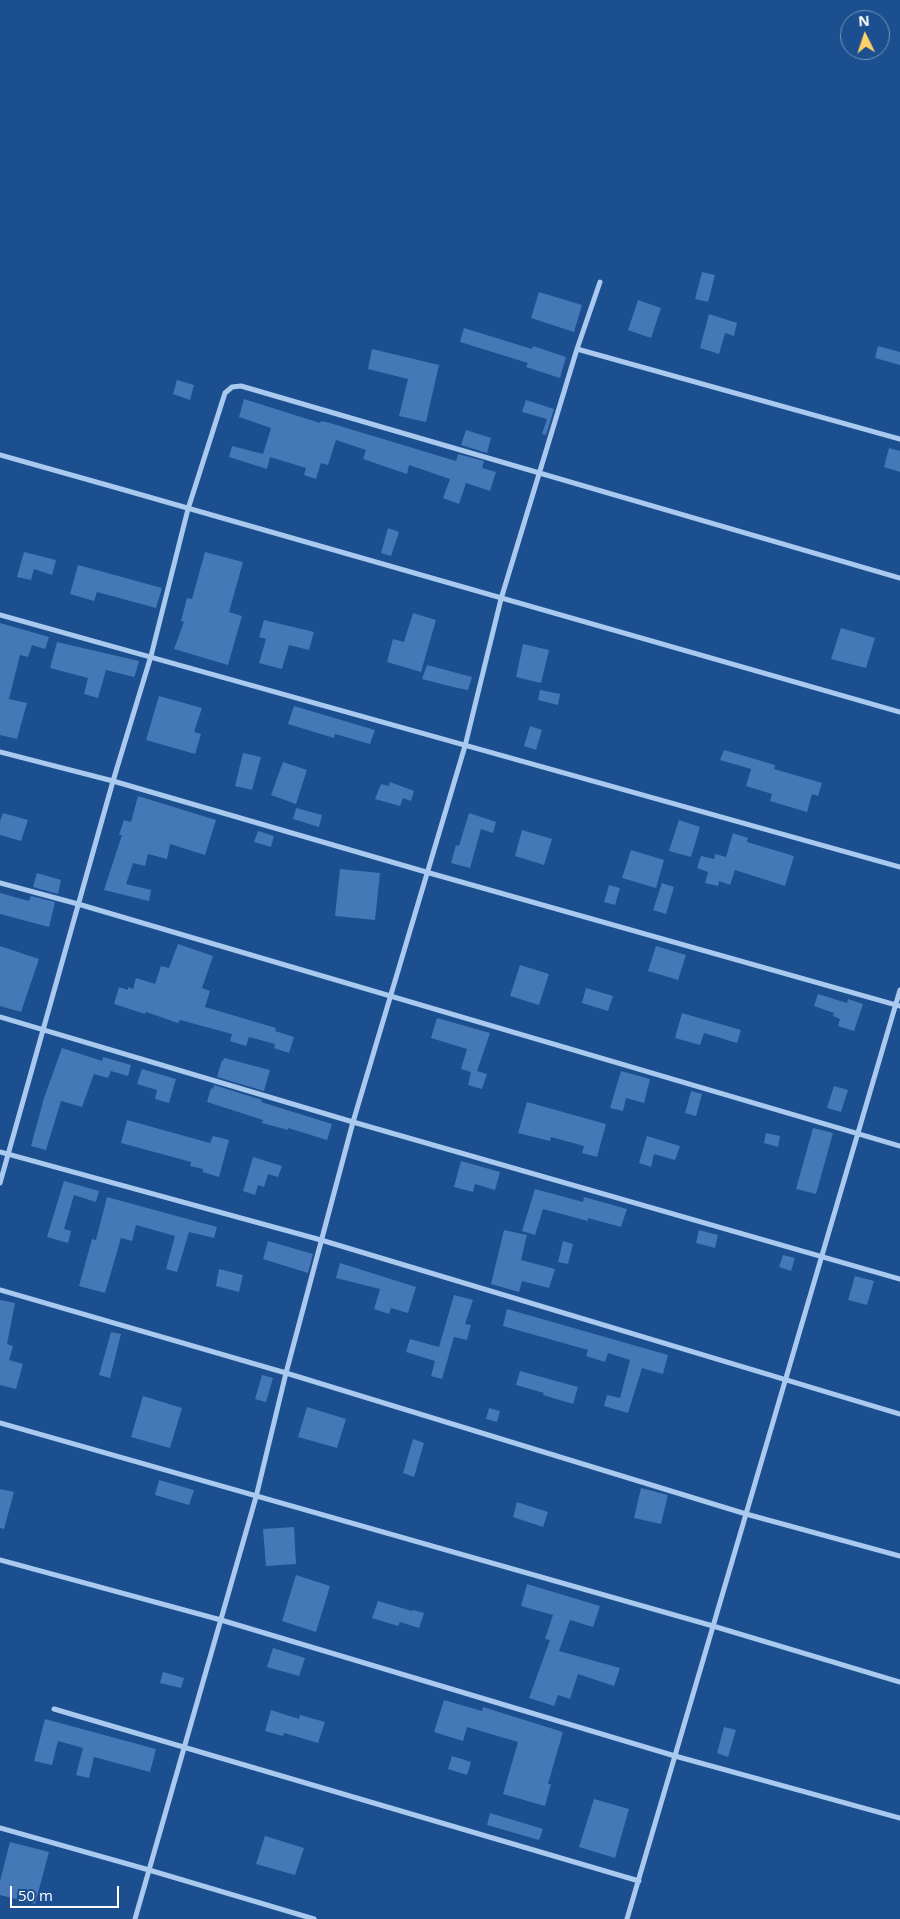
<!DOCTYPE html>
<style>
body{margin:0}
#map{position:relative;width:900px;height:1919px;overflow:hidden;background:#1b4f8f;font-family:"Open Sans",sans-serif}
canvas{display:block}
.north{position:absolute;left:840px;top:10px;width:50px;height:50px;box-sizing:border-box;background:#1b4f8f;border:1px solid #7695bc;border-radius:50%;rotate:356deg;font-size:14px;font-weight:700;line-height:20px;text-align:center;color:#fff}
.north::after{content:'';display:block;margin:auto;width:18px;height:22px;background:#ffd166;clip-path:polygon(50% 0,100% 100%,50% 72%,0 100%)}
.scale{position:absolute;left:10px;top:1886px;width:109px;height:22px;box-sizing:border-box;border:2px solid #fff;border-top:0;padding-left:6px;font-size:15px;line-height:18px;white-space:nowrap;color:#fff;-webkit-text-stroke:4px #1b4f8f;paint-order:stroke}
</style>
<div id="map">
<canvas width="900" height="1919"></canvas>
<div class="north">N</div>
<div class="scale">50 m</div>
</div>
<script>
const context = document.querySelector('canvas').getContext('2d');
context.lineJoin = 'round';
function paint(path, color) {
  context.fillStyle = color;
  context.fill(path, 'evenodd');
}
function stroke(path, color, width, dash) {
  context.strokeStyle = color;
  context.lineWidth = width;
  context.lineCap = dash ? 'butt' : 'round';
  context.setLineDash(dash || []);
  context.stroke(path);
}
paint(new Path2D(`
 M 702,272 L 715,275 L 708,302 L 695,299 Z
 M 539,292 L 582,305 L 574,332 L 531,318 Z
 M 638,300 L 661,308 L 651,338 L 628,330 Z
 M 709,314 L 737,323 L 734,336 L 725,333 L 719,354 L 700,348 Z
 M 464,328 L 532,349 L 533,346 L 566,357 L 560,378 L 526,367 L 528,363 L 460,342 Z
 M 878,346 L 900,352 L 900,365 L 875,358 Z
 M 372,349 L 439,365 L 426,422 L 399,416 L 408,379 L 368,369 Z
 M 177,380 L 194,385 L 190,400 L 173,394 Z
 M 244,399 L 320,423 L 321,421 L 330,423 L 456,461 L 458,454 L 484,461 L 482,468 L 496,472 L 490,491 L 466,483 L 459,504 L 443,498 L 450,479 L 409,465 L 407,474 L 363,459 L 366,450 L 336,440 L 328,465 L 321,463 L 316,479 L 304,475 L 306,468 L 270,457 L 267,469 L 229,457 L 232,446 L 263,454 L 271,428 L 239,417 Z
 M 526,400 L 554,409 L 546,435 L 542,434 L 547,419 L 522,412 Z
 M 466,430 L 491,438 L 487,453 L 461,445 Z
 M 889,448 L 900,451 L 900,472 L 884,467 Z
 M 388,528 L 399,532 L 391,556 L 381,553 Z
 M 24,552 L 56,560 L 52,575 L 34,569 L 31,580 L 17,577 Z
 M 205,552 L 243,562 L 229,612 L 242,616 L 228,665 L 174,649 L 184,622 L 181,621 L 187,598 L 192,599 Z
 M 78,565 L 162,588 L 156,608 L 97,592 L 94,601 L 70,594 Z
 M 413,613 L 436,620 L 421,672 L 387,662 L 393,639 L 404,642 Z
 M 264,620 L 314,632 L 309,650 L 289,645 L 282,669 L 259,663 L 266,639 L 259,637 Z
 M 0,623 L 49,637 L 45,649 L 32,645 L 28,657 L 20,655 L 9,699 L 27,703 L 17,739 L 0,735 Z
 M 841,628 L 875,638 L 866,668 L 831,659 Z
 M 57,642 L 139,661 L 135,675 L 134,677 L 106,670 L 98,698 L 84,694 L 88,678 L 50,668 Z
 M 523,644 L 549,650 L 541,683 L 516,677 Z
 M 427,665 L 472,677 L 468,690 L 453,687 L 422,679 Z
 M 540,690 L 560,694 L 558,705 L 538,700 Z
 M 159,696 L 202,708 L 194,732 L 201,734 L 195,754 L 146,740 Z
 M 294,706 L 375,730 L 370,744 L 335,734 L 334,738 L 288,724 Z
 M 530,726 L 542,730 L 536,750 L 524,746 Z
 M 724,750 L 775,765 L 774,769 L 822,783 L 818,796 L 812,794 L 807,812 L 770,801 L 772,794 L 746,786 L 751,769 L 720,760 Z
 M 243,753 L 261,757 L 252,790 L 235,786 Z
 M 283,762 L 307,770 L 296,804 L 271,795 Z
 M 390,782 L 414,791 L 411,801 L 403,798 L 400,806 L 375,799 L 381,784 L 389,786 Z
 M 138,796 L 216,820 L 205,855 L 170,844 L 167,859 L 148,854 L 145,866 L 133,863 L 126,884 L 151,890 L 149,901 L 104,890 L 122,835 L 119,835 L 124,820 L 131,822 Z
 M 296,808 L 322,815 L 319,827 L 293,819 Z
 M 3,813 L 28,820 L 21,841 L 0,835 L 0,821 Z
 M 469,813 L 496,822 L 493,833 L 481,829 L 470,868 L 451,863 L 456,845 L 459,846 Z
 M 679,820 L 700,827 L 691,857 L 669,851 Z
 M 522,830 L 552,839 L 544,865 L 515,856 Z
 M 258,831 L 274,836 L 271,847 L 254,842 Z
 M 733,833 L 748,838 L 747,842 L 794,856 L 785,886 L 735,870 L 730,885 L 719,881 L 718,886 L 705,883 L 708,872 L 697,868 L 701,856 L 714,859 L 715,854 L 726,857 Z
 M 631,850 L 664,860 L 656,888 L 622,878 Z
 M 340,869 L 380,873 L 375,920 L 335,916 Z
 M 37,873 L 61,880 L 58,894 L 33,887 Z
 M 662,883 L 674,887 L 666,914 L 653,910 Z
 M 609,885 L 620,888 L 615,905 L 604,902 Z
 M 0,893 L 29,901 L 31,896 L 55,902 L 49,927 L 0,914 Z
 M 178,944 L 213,956 L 202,988 L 210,991 L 205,1007 L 276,1028 L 275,1031 L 294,1037 L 289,1053 L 274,1048 L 275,1044 L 249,1037 L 246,1046 L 230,1041 L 232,1034 L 180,1020 L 178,1023 L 146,1012 L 145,1014 L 114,1004 L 119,987 L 128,990 L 128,987 L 133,989 L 136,978 L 155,984 L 161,966 L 169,968 Z
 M 0,946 L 39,959 L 21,1012 L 0,1006 Z
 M 656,946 L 686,955 L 678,980 L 648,971 Z
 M 520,965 L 549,974 L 539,1005 L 510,996 Z
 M 586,988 L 613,996 L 608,1011 L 582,1003 Z
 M 818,994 L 847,1003 L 848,999 L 863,1004 L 854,1031 L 838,1026 L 840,1019 L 833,1016 L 834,1013 L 814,1006 Z
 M 682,1013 L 741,1030 L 737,1043 L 704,1033 L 700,1045 L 675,1038 Z
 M 437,1018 L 490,1033 L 477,1071 L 487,1074 L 482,1089 L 468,1085 L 471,1072 L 461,1069 L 467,1049 L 431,1038 Z
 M 62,1048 L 102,1061 L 103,1057 L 131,1065 L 128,1076 L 111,1071 L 108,1078 L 94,1074 L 82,1107 L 61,1101 L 46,1150 L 31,1146 L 44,1098 Z
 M 224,1058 L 270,1070 L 264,1091 L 217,1077 L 222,1060 L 223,1061 Z
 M 142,1069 L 176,1079 L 169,1103 L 155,1099 L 157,1090 L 137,1084 Z
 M 621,1071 L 650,1079 L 644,1103 L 626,1098 L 623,1111 L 610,1108 Z
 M 214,1085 L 262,1100 L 261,1102 L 332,1124 L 327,1140 L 288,1128 L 288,1130 L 262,1123 L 263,1120 L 207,1102 L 211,1088 L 213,1089 Z
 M 834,1086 L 848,1090 L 841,1112 L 827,1108 Z
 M 691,1091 L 702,1094 L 696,1116 L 685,1113 Z
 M 527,1102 L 606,1124 L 597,1157 L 582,1153 L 584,1146 L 551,1137 L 550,1141 L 518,1133 Z
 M 127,1120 L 210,1143 L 213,1136 L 229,1140 L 219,1177 L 203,1172 L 203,1169 L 190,1166 L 191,1162 L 121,1143 Z
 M 813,1128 L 833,1133 L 816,1194 L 796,1189 Z
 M 766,1133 L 780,1136 L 778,1147 L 764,1143 Z
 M 647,1136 L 680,1146 L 675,1160 L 654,1154 L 651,1167 L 639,1163 Z
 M 253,1157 L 282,1166 L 278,1177 L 268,1174 L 264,1187 L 258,1185 L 255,1195 L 243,1191 Z
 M 461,1161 L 500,1172 L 495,1190 L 475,1184 L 473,1192 L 454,1187 Z
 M 64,1181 L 99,1191 L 96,1202 L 74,1195 L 64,1229 L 71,1231 L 68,1243 L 47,1237 Z
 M 535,1189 L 583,1202 L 584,1197 L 627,1209 L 621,1227 L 588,1218 L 588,1221 L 543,1209 L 535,1235 L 522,1231 Z
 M 107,1197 L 217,1227 L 214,1238 L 189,1232 L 177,1272 L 166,1269 L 175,1236 L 136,1225 L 132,1241 L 121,1238 L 105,1293 L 79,1286 L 92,1239 L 96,1240 Z
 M 504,1230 L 527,1235 L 521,1260 L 555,1269 L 549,1288 L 522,1281 L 519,1292 L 491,1284 Z
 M 699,1230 L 718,1235 L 715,1248 L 696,1243 Z
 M 268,1241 L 313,1254 L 308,1273 L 263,1259 Z
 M 563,1241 L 573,1244 L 568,1264 L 558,1262 Z
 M 783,1255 L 795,1258 L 791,1271 L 779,1267 Z
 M 340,1263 L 416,1287 L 408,1313 L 391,1308 L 389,1314 L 374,1309 L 380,1289 L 336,1278 Z
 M 219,1269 L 243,1275 L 239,1292 L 216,1286 Z
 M 855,1276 L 874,1281 L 867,1305 L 848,1300 Z
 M 454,1295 L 473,1300 L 465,1324 L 471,1325 L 467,1340 L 454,1337 L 442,1379 L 431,1376 L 435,1361 L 406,1352 L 410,1339 L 439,1347 Z
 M 0,1300 L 15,1303 L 7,1344 L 13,1346 L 9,1360 L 23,1364 L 16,1389 L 0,1385 Z
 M 507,1309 L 668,1355 L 663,1374 L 642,1368 L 628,1413 L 604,1406 L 607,1395 L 620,1398 L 630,1360 L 608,1353 L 605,1362 L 586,1356 L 588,1350 L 503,1326 Z
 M 111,1332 L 121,1334 L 110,1378 L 99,1375 Z
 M 520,1371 L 578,1387 L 573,1404 L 543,1395 L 544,1393 L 516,1385 Z
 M 262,1375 L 273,1378 L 266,1402 L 255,1399 Z
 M 143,1396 L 182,1408 L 170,1448 L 131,1437 Z
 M 307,1407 L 346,1419 L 337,1448 L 298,1437 Z
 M 489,1408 L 500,1411 L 497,1422 L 486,1419 Z
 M 413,1439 L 424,1443 L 414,1477 L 403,1473 Z
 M 159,1480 L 194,1490 L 189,1505 L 155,1495 Z
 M 641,1488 L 668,1495 L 661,1524 L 634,1518 Z
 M 0,1489 L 14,1492 L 4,1529 L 0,1528 Z
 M 517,1502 L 548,1512 L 543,1527 L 513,1517 Z
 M 294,1527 L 296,1564 L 266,1566 L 263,1529 Z
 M 296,1575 L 330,1586 L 316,1632 L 282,1621 Z
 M 527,1584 L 600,1606 L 593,1627 L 570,1620 L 559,1651 L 620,1668 L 614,1686 L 578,1674 L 570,1699 L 558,1695 L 554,1706 L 529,1698 L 550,1640 L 545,1639 L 553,1615 L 521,1606 Z
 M 378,1601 L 412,1611 L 413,1610 L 424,1613 L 419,1628 L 400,1622 L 398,1626 L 372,1618 Z
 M 273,1648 L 305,1658 L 299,1676 L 267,1667 Z
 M 163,1672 L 184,1678 L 181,1688 L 160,1683 Z
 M 444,1700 L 482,1711 L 483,1707 L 563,1732 L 548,1784 L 551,1784 L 545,1806 L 503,1794 L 518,1742 L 467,1727 L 463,1741 L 434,1732 Z
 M 271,1710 L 299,1719 L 300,1715 L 325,1722 L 318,1743 L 284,1733 L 283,1736 L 265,1731 Z
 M 45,1719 L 156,1749 L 150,1772 L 94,1757 L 89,1778 L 76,1775 L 83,1748 L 58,1741 L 52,1765 L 34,1761 Z
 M 724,1727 L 736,1730 L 728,1757 L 717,1753 Z
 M 452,1756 L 471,1762 L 467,1775 L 448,1769 Z
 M 594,1799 L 629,1809 L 615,1858 L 579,1847 Z
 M 490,1813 L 543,1829 L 539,1840 L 487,1825 Z
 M 265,1836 L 304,1848 L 295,1875 L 256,1864 Z
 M 10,1842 L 49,1852 L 35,1904 L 0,1895 L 0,1881 Z`), '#4478b7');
stroke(new Path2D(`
 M 577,349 L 900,439
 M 0,455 L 121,489 L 900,712
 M 0,615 L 900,867
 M 0,752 L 113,781 L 426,872 L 900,1006
 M 0,883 L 78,904 L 900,1146
 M 0,1017 L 353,1122 L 900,1279
 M 0,1152 L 321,1240 L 900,1414
 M 0,1183 L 113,781 L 151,656 L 188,509 L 225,393 L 232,387 L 241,386 L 900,578
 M 0,1290 L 286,1373 L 746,1514 L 900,1556
 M 0,1423 L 713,1626 L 900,1682
 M 0,1560 L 221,1620 L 675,1756 L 900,1818
 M 54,1709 L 639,1881
 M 0,1828 L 149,1870 L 314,1919
 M 135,1919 L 256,1497 L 286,1373 L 353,1122 L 465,746 L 501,599 L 577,349 L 600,282
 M 627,1919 L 900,990`), '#a9c9ee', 5);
</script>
